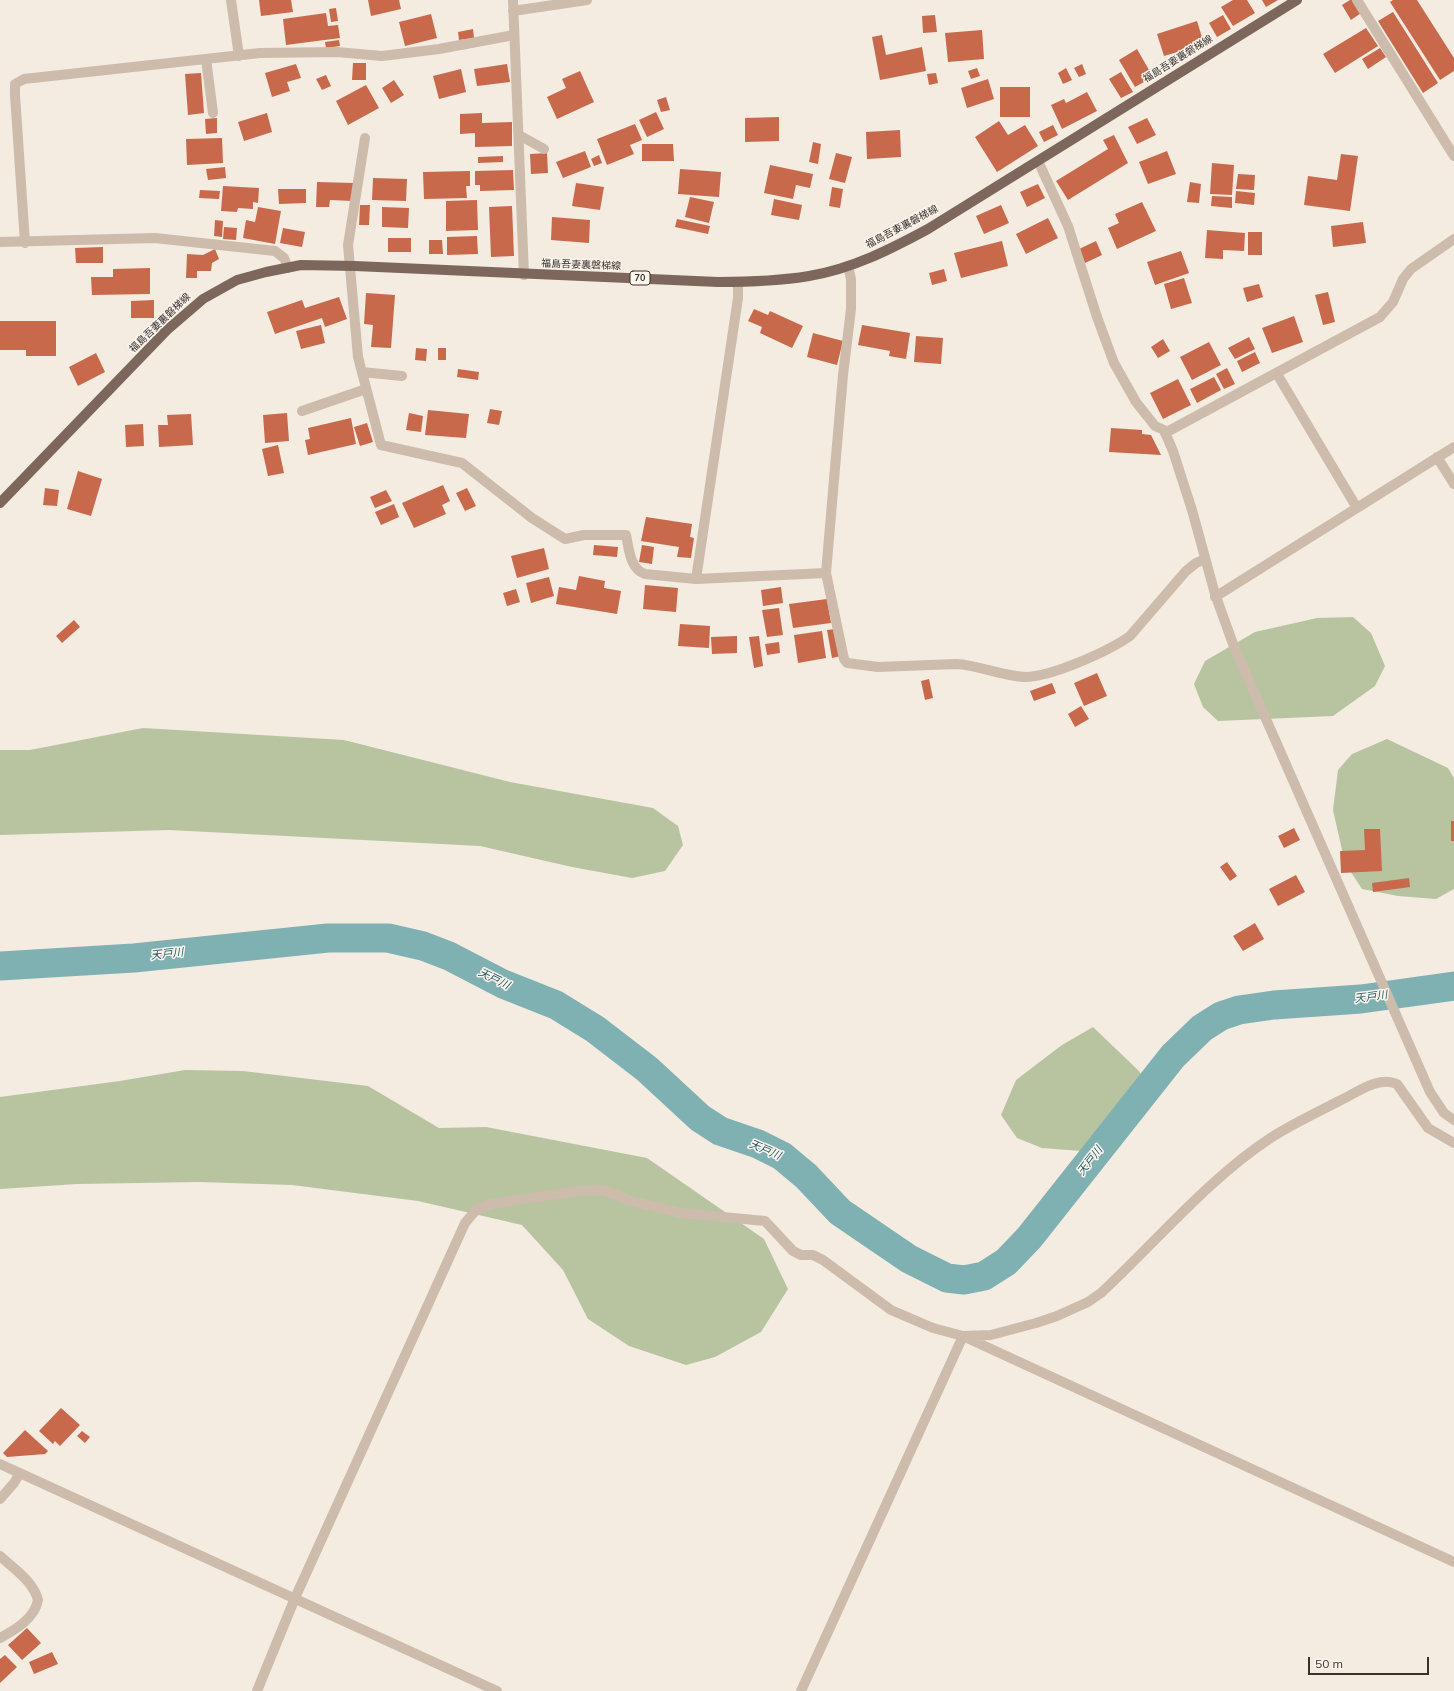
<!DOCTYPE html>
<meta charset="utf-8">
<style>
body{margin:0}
#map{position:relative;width:1454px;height:1691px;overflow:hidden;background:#f4ebe1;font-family:Mulish,sans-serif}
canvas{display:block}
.scale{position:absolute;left:1308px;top:1657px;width:121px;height:18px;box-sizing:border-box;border:2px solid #3b302b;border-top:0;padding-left:5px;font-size:12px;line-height:14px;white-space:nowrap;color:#3b302b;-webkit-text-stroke:3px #fbf5ee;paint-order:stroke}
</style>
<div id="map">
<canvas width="1454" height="1691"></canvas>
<div class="scale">50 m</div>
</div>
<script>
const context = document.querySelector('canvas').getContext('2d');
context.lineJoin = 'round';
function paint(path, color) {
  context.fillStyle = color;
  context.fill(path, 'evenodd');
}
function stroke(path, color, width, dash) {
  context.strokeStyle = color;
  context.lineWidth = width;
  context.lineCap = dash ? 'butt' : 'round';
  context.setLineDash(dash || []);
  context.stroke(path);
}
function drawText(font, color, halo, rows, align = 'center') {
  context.font = font + ' Mulish,"Noto Sans JP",sans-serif';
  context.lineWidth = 3;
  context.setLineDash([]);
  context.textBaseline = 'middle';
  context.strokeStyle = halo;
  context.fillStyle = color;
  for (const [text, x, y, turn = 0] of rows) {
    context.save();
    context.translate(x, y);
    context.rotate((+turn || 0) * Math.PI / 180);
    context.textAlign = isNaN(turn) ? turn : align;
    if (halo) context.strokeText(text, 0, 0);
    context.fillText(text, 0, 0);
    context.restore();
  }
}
paint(new Path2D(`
 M 1353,617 L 1371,633 L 1385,666 L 1375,686 L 1333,716 L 1218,721 L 1203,707 L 1194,684 L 1205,661 L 1255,632 L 1317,618 Z
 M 143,728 L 344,740 L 510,782 L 653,808 L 678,826 L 683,845 L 665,871 L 632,878 L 572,867 L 480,846 L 169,830 L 0,835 L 0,750 L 30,750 Z
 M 1387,739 L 1448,768 L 1454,778 L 1454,889 L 1436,899 L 1398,896 L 1362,889 L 1345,863 L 1333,810 L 1338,770 L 1352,754 Z
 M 1093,1027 L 1139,1071 L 1150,1088 L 1141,1114 L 1111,1139 L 1081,1151 L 1042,1148 L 1017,1138 L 1001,1115 L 1016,1080 L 1062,1045 Z
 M 185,1070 L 243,1071 L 368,1086 L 439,1128 L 486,1127 L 647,1158 L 764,1239 L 788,1289 L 761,1332 L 715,1357 L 686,1365 L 629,1346 L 588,1319 L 563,1270 L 522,1225 L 418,1201 L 292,1185 L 199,1182 L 77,1184 L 0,1189 L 0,1097 L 120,1081 Z`), '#b8c4a0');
stroke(new Path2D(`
 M 0,966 L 134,958 L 328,938 L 388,938 L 423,946 L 449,956 L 503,984 L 556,1005 L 595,1029 L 647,1069 L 700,1118 L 720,1131 L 758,1144 L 782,1156 L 806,1176 L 840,1212 L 909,1259 L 947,1278 L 964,1280 L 984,1276 L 1006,1262 L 1029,1238 L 1173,1056 L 1202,1028 L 1221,1016 L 1239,1010 L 1274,1005 L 1361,999 L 1454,986`), '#7fb0b2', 29);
paint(new Path2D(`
 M 259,0 L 291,0 L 293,12 L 261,16 Z
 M 368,0 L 399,0 L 401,9 L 371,16 Z
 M 1233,0 L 1247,0 L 1255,13 L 1233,26 L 1221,7 Z
 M 1262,0 L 1278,0 L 1266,7 Z
 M 1350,0 L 1353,0 L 1361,13 L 1351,20 L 1342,5 Z
 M 1393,0 L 1417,0 L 1454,58 L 1454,71 L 1440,80 L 1390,2 Z
 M 336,8 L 338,21 L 331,22 L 329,9 Z
 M 1393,12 L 1438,83 L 1423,93 L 1378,21 Z
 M 326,13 L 328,26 L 338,25 L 340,38 L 286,45 L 283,19 Z
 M 431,14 L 437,38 L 405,46 L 399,22 Z
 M 935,15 L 937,32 L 923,33 L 922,16 Z
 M 1223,15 L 1231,29 L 1217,37 L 1209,23 Z
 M 1197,21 L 1204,44 L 1164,56 L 1157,34 Z
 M 1366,28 L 1378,46 L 1335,73 L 1323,54 Z
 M 473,29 L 474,38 L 459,40 L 458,32 Z
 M 982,30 L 984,59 L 948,62 L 945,33 Z
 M 882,35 L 886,55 L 922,47 L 926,71 L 880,80 L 872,37 Z
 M 339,40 L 340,46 L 326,48 L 325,42 Z
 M 1380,48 L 1386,57 L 1368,69 L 1362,59 Z
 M 1137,49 L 1153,77 L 1135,87 L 1119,60 Z
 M 353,63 L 366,63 L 366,80 L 352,80 Z
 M 296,64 L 301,78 L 287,82 L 290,91 L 272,97 L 265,73 Z
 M 507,64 L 510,82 L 477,86 L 474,69 Z
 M 1082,64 L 1086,74 L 1079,77 L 1074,68 Z
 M 977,68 L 980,76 L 971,79 L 968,71 Z
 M 1066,68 L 1072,80 L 1063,84 L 1058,73 Z
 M 461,69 L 466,92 L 439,99 L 433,76 Z
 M 580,71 L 594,102 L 557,119 L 547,97 L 566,88 L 562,79 Z
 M 1121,72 L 1133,92 L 1121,98 L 1109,79 Z
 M 201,73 L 204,113 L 188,115 L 185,74 Z
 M 936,73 L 938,83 L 929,85 L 927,74 Z
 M 326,75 L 331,86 L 322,90 L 316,79 Z
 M 988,79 L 994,99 L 967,108 L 961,88 Z
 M 394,80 L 404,95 L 391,103 L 382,88 Z
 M 366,85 L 379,108 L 348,125 L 336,101 Z
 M 1000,87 L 1030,87 L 1030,117 L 1000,117 Z
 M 1087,92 L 1097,111 L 1062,129 L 1051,105 L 1064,99 L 1066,103 Z
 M 666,97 L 670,110 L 661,112 L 657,100 Z
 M 656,112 L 664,129 L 647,137 L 639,120 Z
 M 267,113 L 272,132 L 244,141 L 238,122 Z
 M 482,113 L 482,123 L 512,122 L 512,146 L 475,147 L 475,133 L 460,134 L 460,114 Z
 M 779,117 L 779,141 L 745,142 L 745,118 Z
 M 217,118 L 217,133 L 206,134 L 205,119 Z
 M 1147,118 L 1156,135 L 1137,144 L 1128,127 Z
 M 999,121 L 1008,135 L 1025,125 L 1038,146 L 997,172 L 975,137 Z
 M 635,124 L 642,140 L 630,145 L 634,154 L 607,165 L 597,139 Z
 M 1053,125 L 1058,135 L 1044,142 L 1039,132 Z
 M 900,130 L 901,157 L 867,159 L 866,132 Z
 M 1114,135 L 1128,163 L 1068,200 L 1056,181 L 1108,149 L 1103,140 Z
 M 222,138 L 223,163 L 187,165 L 186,139 Z
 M 813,142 L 821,144 L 818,164 L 809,162 Z
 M 642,144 L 673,144 L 674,161 L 642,161 Z
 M 585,151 L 591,167 L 563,178 L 556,162 Z
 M 1167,151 L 1176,174 L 1148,184 L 1139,162 Z
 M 547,153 L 548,173 L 531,174 L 530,154 Z
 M 836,153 L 852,157 L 845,183 L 829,179 Z
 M 1341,154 L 1358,156 L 1350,211 L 1304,205 L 1308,176 L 1337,180 Z
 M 599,155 L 602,163 L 594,166 L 591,159 Z
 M 503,156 L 503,162 L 478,163 L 478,157 Z
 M 1212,163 L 1234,165 L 1232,195 L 1210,194 Z
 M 770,165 L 813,174 L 810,188 L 796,185 L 793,199 L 764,193 Z
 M 225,167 L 226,178 L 208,180 L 206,169 Z
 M 680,169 L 721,172 L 719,197 L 678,194 Z
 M 513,170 L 514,190 L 480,191 L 480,185 L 475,185 L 475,171 Z
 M 470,171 L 470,186 L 466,186 L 467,198 L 424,199 L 423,172 Z
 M 1238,174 L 1255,175 L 1254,190 L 1236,189 Z
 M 373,178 L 407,179 L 406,201 L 372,200 Z
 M 317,182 L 354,183 L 353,201 L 330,200 L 329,207 L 316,207 Z
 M 1190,182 L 1201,184 L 1199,203 L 1187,202 Z
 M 576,183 L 604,187 L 600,210 L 572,206 Z
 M 1038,184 L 1045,198 L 1027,207 L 1020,192 Z
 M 223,186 L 259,188 L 258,203 L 253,202 L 253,209 L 238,208 L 237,212 L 221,211 Z
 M 832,187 L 843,189 L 840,208 L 829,206 Z
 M 278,189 L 306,189 L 306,203 L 279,204 Z
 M 200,190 L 220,191 L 219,199 L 199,198 Z
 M 1236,191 L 1255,193 L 1254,205 L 1235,203 Z
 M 1212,196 L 1232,197 L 1232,208 L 1211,206 Z
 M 690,197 L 714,202 L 709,223 L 685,217 Z
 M 774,199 L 802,205 L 799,220 L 771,215 Z
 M 477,200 L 478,230 L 446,231 L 446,201 Z
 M 1142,202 L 1156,231 L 1117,249 L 1108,228 L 1119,223 L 1115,214 Z
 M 360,205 L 370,205 L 369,225 L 359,225 Z
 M 1001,205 L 1009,223 L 984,234 L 976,216 Z
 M 512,206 L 514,256 L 491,257 L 489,207 Z
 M 258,207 L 281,211 L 275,244 L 243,238 L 246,220 L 255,222 Z
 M 382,207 L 409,208 L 408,228 L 382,227 Z
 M 552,217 L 590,220 L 589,243 L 551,240 Z
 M 1048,218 L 1058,238 L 1026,254 L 1016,234 Z
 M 677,219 L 710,226 L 708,234 L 675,227 Z
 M 215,220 L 223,221 L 222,237 L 214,236 Z
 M 1363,222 L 1366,243 L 1333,247 L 1331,226 Z
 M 224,227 L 237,228 L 236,240 L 223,239 Z
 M 283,228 L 305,232 L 302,247 L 280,243 Z
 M 1207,230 L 1245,233 L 1244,251 L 1223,250 L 1223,259 L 1205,258 Z
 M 1248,232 L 1262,232 L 1262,255 L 1248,255 Z
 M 477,236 L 478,254 L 447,255 L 447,237 Z
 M 388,238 L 411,238 L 411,252 L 388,252 Z
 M 429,240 L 442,240 L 443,254 L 429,254 Z
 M 1002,241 L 1008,266 L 961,278 L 954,253 Z
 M 1096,241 L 1102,255 L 1085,263 L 1079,249 Z
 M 103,247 L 103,263 L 76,263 L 75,248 Z
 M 215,249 L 219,259 L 212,263 L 211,271 L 197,271 L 197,278 L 186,278 L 187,254 L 203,255 Z
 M 1181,251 L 1189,273 L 1155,285 L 1147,262 Z
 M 150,268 L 150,294 L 92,295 L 91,277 L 113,277 L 113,269 Z
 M 944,269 L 947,281 L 932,285 L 929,273 Z
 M 1184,278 L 1192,303 L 1171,309 L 1164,284 Z
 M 1259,284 L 1263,297 L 1247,302 L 1243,288 Z
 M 1328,292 L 1335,322 L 1323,325 L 1315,295 Z
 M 366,293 L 395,295 L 391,348 L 371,347 L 373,325 L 364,324 Z
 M 339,297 L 347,319 L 325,327 L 322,318 L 275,334 L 267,312 L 302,300 L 305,308 Z
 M 154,300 L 154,318 L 131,318 L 131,301 Z
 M 754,309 L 768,315 L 770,311 L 803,326 L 792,348 L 760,333 L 762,327 L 748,321 Z
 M 1294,316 L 1303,342 L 1272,353 L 1262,328 Z
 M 0,321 L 56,321 L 56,356 L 26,356 L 26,350 L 0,350 Z
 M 321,325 L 325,343 L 301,349 L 296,331 Z
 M 862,325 L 910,333 L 906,359 L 889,356 L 890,351 L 858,345 Z
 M 813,333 L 843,341 L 837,365 L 807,357 Z
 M 916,336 L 943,338 L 941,364 L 914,362 Z
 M 1249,337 L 1255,349 L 1235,359 L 1228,348 Z
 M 1163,339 L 1170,351 L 1158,358 L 1151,347 Z
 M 1209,342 L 1221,365 L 1192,380 L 1180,357 Z
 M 416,348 L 427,349 L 426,361 L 415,360 Z
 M 438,348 L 446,348 L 446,360 L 438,360 Z
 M 1255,352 L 1260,363 L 1242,372 L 1237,361 Z
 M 96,353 L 105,372 L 78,386 L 69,367 Z
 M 1227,368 L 1235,384 L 1224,389 L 1216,374 Z
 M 458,369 L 479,372 L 478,380 L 457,377 Z
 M 1214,377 L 1221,390 L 1197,403 L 1190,389 Z
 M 1178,379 L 1191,405 L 1163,419 L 1150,393 Z
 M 490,409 L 502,411 L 499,425 L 487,423 Z
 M 428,410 L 469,414 L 466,438 L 425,435 Z
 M 287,413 L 289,441 L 265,443 L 263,415 Z
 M 409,413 L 423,416 L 421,432 L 406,430 Z
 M 191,414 L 193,445 L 159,447 L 158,425 L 168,425 L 167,415 Z
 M 351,418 L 356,444 L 308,455 L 305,440 L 310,439 L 308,428 Z
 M 367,423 L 373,442 L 360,446 L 354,427 Z
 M 143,424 L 144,446 L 126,447 L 125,425 Z
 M 1111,428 L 1142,430 L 1142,434 L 1151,435 L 1161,455 L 1109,452 Z
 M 278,445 L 284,473 L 268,476 L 262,449 Z
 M 78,471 L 102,479 L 91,516 L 67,509 Z
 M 443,485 L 450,501 L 442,505 L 446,514 L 414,528 L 402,503 Z
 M 45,488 L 59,490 L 57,506 L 43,505 Z
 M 467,488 L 476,506 L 465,511 L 456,493 Z
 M 386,490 L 392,501 L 375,508 L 370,497 Z
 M 394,504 L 399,517 L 381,525 L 375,512 Z
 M 646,517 L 692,524 L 690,537 L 694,538 L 691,558 L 677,557 L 679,547 L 641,541 Z
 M 594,545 L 618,547 L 617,557 L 593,555 Z
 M 642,545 L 654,547 L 652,564 L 639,562 Z
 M 544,548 L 549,569 L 517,578 L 511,556 Z
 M 579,576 L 605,581 L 604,588 L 621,591 L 617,614 L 556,604 L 559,587 L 576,590 Z
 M 549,577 L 554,596 L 531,603 L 526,583 Z
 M 645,585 L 678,588 L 676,612 L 643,609 Z
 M 781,587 L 783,603 L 763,606 L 761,590 Z
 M 516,589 L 520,602 L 507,606 L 503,593 Z
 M 827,599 L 831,623 L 793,628 L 789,604 Z
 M 779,608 L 783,635 L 767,637 L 762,610 Z
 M 74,620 L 80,627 L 62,643 L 56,636 Z
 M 680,624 L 710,626 L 709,648 L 678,646 Z
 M 836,629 L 841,656 L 832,658 L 827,630 Z
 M 822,631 L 826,658 L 798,663 L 794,635 Z
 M 737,636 L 737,653 L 712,654 L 711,637 Z
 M 759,636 L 763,666 L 754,668 L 749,637 Z
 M 779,642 L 780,653 L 767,655 L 765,644 Z
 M 1097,673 L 1107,696 L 1084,706 L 1074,683 Z
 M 929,679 L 933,698 L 925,700 L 921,681 Z
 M 1052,683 L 1056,693 L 1034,701 L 1030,691 Z
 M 1081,706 L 1089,719 L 1075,727 L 1068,714 Z
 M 1451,821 L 1454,821 L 1454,841 L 1451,841 Z
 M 1294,828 L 1300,840 L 1284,848 L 1278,836 Z
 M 1364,829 L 1380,829 L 1382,871 L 1341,873 L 1340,851 L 1365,850 Z
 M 1227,862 L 1237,876 L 1230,881 L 1220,867 Z
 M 1296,875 L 1305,892 L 1278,906 L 1269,889 Z
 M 1409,878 L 1410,887 L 1373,892 L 1372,883 Z
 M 1255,923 L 1264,939 L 1243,951 L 1233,936 Z
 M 61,1408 L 80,1425 L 60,1446 L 55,1441 L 53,1444 L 39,1431 Z
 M 25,1430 L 48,1451 L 45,1454 L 7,1457 L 3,1453 Z
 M 82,1431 L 90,1437 L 85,1443 L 77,1436 Z
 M 27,1628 L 41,1643 L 22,1660 L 8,1645 Z
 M 52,1652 L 58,1664 L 34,1674 L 29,1662 Z
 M 5,1655 L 17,1667 L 0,1683 L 0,1659 Z`), '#c8694b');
stroke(new Path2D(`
 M 231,0 L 239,56
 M 513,0 L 524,275
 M 1357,0 L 1454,156
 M 513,11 L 587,0
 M 206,59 L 213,113
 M 519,135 L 544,149
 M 365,138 L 348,245 L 358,357 L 381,445 L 462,463 L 532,518 L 565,539 L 584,535 L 626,535 C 629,549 630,569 645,574 L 696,579 L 826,573
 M 1038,161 L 1068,226 L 1097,317 L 1114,363 L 1136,402 L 1155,426 L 1164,430 L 1173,451 L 1192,510 L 1215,594 L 1233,644 L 1430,1092 L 1444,1113 L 1454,1120
 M 0,242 L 155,238 L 275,251 L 284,258 L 288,268
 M 25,243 L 15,95 L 15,84 L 24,79 L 260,53 L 337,52 L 382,56 L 439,49 L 514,35
 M 848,266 L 851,279 L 851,309 L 843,375 L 826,573 L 844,659 L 847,663 L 878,667 L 956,664 C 979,665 1001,676 1025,677 C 1051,677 1109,651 1130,636 L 1186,571 L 1196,563 L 1205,559
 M 362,372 L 402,376
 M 1277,374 L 1357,508
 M 302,411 L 366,389
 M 1165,433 L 1380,317 L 1393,302 L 1403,279 L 1411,269 L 1454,239
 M 1437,457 L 1454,484
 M 696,579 L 738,298 L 738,282
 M 1215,597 L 1454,447
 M 965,1337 L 1454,1562
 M 0,1464 L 497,1691
 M 0,1499 L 14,1483 L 20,1473
 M 0,1556 C 14,1569 33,1581 38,1600 C 35,1618 15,1630 0,1638
 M 257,1691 L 295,1598 L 465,1223 L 476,1210 L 491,1204 L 578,1191 L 597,1190 L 606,1191 L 628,1200 L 680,1213 L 765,1221 L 793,1251 L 801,1255 L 813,1255 L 823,1260 L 891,1310 L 933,1328 L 963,1336 L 991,1335 L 1036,1323 L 1057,1316 L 1088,1302 L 1101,1293 C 1156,1242 1209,1178 1272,1137 C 1294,1123 1318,1112 1341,1100 C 1358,1092 1378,1076 1397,1084 L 1428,1128 L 1454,1143
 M 801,1691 L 963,1336`), '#cdbbac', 10);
stroke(new Path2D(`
 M 0,503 L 167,330 L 203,299 L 237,280 L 266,272 L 301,265 L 355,266 L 718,282 C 749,282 779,281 809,276 C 852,269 891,249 928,229 L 1297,0`), '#7d675c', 10);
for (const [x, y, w] of [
 [640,278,20]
]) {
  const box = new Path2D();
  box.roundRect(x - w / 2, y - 7, w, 14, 3);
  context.fillStyle = '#fbf5ee';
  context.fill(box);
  stroke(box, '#3b302b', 1);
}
drawText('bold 9px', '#3b302b', null, [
 ["70",640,278]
]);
drawText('10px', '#3b302b', '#fbf5ee', [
 ["福島吾妻裏磐梯線",1178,59,-32],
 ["福島吾妻裏磐梯線",902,227,-28],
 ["福島吾妻裏磐梯線",581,265,2],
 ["福島吾妻裏磐梯線",160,323,-44]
]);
drawText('italic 11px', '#1f5a5e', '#fbf5ee', [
 ["天戸川",167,954,-6],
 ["天戸川",494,979,26],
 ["天戸川",1371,997,-7],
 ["天戸川",765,1150,23],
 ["天戸川",1090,1161,-52]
]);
</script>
